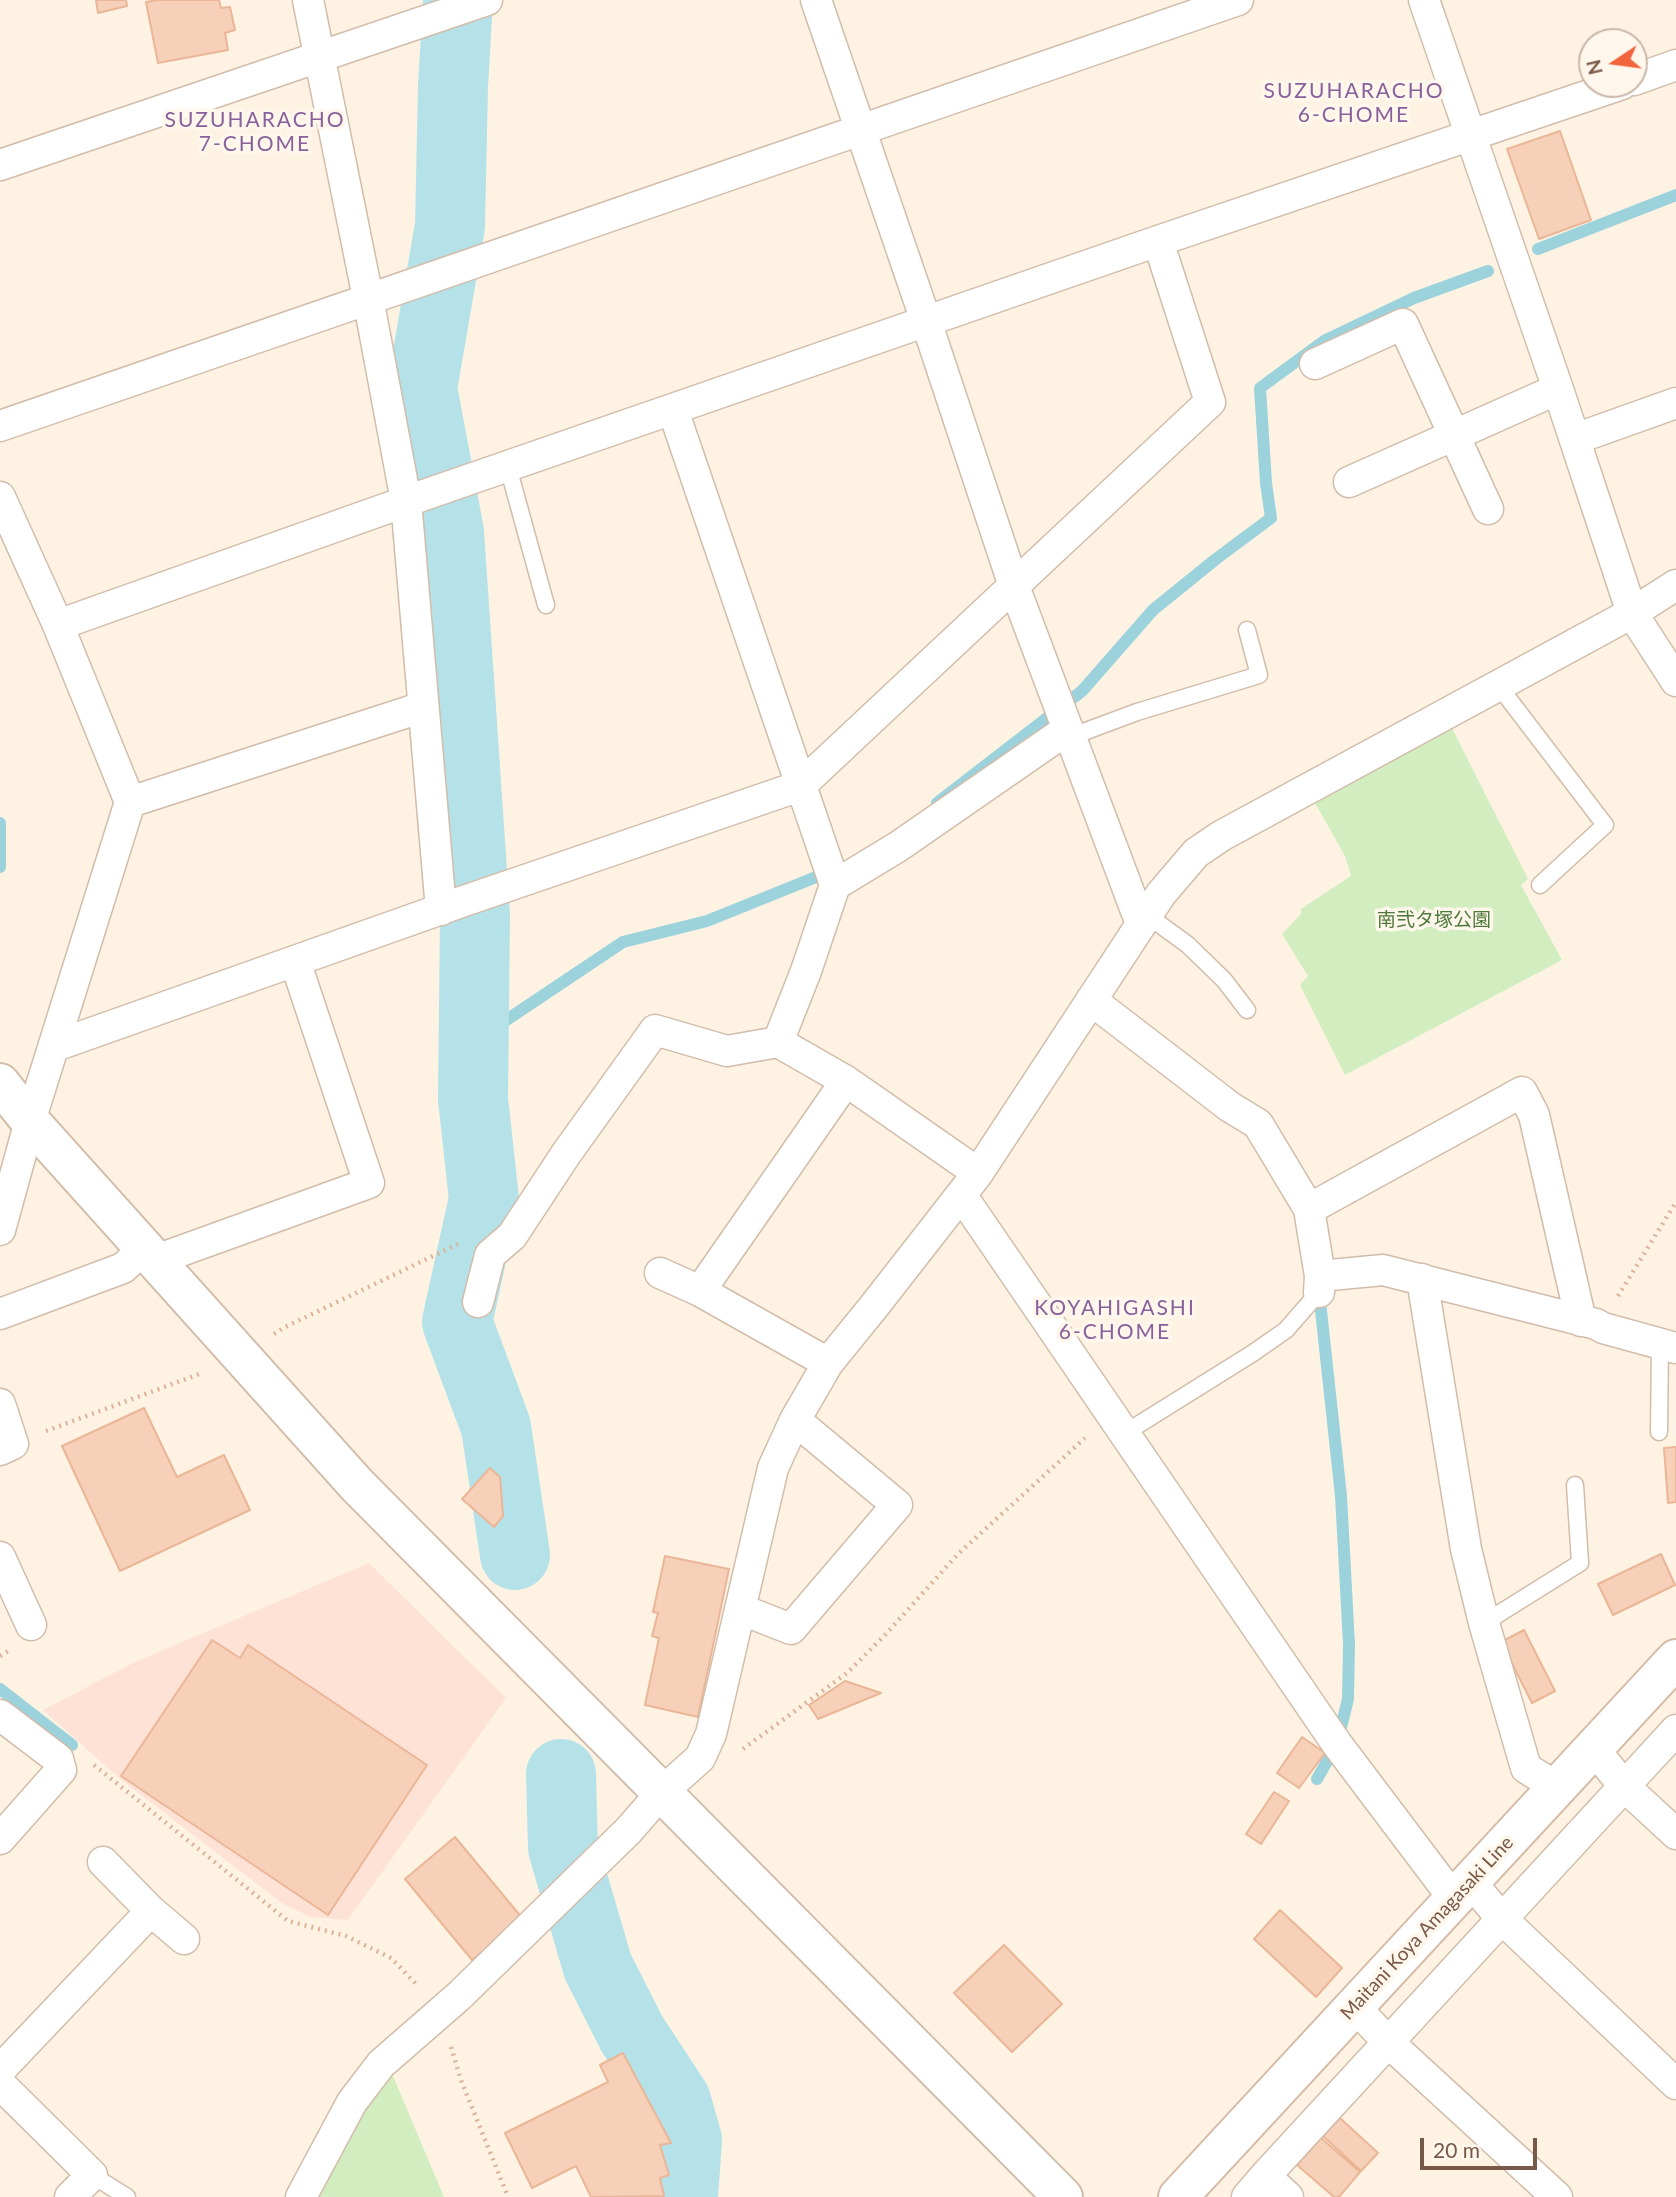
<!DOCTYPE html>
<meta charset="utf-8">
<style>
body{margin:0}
#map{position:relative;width:1676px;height:2197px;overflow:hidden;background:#fef3e3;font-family:Lato,sans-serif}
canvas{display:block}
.north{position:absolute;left:1578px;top:28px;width:70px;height:70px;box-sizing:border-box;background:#fff7eb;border:2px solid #c9b7a9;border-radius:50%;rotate:257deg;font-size:19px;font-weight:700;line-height:28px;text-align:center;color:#785846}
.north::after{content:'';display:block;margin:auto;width:24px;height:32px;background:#f2643d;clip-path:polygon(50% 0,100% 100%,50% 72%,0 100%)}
.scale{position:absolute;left:1420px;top:2138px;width:117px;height:32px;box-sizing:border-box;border:4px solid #785846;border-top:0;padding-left:9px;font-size:21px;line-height:24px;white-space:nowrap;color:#785846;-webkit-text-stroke:5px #fff7eb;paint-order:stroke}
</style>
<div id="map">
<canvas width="1676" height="2197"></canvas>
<div class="north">N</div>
<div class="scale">20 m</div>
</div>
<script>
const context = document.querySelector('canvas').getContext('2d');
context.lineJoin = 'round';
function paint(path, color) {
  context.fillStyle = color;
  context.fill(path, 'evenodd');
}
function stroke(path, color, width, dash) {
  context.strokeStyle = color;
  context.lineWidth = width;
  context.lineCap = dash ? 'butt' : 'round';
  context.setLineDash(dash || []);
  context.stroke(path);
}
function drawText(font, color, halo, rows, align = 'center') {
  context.font = font + ' Lato,"Noto Sans JP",sans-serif';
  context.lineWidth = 7;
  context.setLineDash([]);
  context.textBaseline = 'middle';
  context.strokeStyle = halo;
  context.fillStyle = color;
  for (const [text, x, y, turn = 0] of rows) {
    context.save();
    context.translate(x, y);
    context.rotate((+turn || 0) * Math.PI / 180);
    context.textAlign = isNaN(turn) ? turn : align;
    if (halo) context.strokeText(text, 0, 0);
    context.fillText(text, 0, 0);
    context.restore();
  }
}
paint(new Path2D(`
 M 369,1563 L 506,1698 L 348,1920 L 311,1917 L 282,1903 L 119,1778 L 43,1710 L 135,1662 Z`), '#ffe2d6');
paint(new Path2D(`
 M 1448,720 L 1528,879 L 1521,885 L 1562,960 L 1345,1075 L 1300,985 L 1308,976 L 1282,934 L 1301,914 L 1301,909 L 1351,876 L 1345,856 L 1310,794 Z
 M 393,2076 L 444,2197 L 315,2197 L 351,2124 Z`), '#d2edc0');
stroke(new Path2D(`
 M 1538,249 L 1676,195
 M 937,803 L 1082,691 L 1153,610 L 1216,559 L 1271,518 L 1266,483 L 1260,388 L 1324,341 L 1414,298 L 1488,271
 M 0,823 L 0,867
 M 475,1041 L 623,942 L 707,921 L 831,871
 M 0,1689 L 72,1745
 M 1317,1779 L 1337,1744 L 1348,1699 L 1349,1644 L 1341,1496 L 1319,1292`), '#9bd2dc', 12);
stroke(new Path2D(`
 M 458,0 L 453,86 L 450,226 L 422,388 L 449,532 L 475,915 L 473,1099 L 484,1199 L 457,1322 L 496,1427 L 515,1555
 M 561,1774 L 563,1848 L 598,1967 L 632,2034 L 676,2101 L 687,2140 L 683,2197`), '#b5e2e9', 70);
const building = new Path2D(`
 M 96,0 L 126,0 L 127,6 L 98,13 Z
 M 158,0 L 219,0 L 221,8 L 230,7 L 235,30 L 225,33 L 228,50 L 158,63 L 146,2 Z
 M 1560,131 L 1591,220 L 1539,239 L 1507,149 Z
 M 144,1408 L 177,1477 L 224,1455 L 250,1510 L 120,1571 L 62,1446 Z
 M 1676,1447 L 1676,1502 L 1668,1503 L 1664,1448 Z
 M 490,1468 L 500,1477 L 503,1516 L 494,1527 L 462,1499 Z
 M 1661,1554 L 1675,1585 L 1613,1615 L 1598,1584 Z
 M 665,1556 L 729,1569 L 698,1717 L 645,1705 L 659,1638 L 652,1636 L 658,1613 L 653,1612 Z
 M 1524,1630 L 1555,1691 L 1532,1703 L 1501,1642 Z
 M 212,1640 L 240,1658 L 248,1645 L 427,1765 L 328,1915 L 121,1776 Z
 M 845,1681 L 881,1693 L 818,1719 L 809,1705 Z
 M 1302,1737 L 1325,1753 L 1299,1788 L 1277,1773 Z
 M 1274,1792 L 1289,1801 L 1261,1844 L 1246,1834 Z
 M 455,1837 L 523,1919 L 472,1960 L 405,1879 Z
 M 1280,1910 L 1342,1968 L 1316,1997 L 1254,1939 Z
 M 1004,1945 L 1062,2004 L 1012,2052 L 954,1993 Z
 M 623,2053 L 671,2143 L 660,2145 L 669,2175 L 660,2178 L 664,2196 L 591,2197 L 576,2166 L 532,2188 L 505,2133 L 608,2082 L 600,2065 Z
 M 1340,2118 L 1378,2153 L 1361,2171 L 1323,2136 Z
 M 1321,2138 L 1360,2172 L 1339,2197 L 1334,2197 L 1297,2165 Z`);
paint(building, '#f6d0b8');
stroke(building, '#eab697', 2);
const service = new Path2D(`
 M 508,467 L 546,605
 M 1498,685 L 1605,825 L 1540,885
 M 1070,737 L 1137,712 L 1259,675 L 1247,630
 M 1147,915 L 1188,945 L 1224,980 L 1247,1010
 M 1659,1432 L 1660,1344
 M 1125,1433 L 1253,1353 L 1286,1330 L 1319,1292
 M 1484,1623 L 1580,1563 L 1575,1485
 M 92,2175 L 127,2197`);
const minor = new Path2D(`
 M 308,0 L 368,298 L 406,501 L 441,910
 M 816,0 L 926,321 L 1014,586 L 1141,924
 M 1424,0 L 1558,389 L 1632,613 L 1676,681
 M 1634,80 L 1676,65
 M 0,165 L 487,0
 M 1315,364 L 1403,324 L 1488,509
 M 673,410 L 835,885 L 806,971 L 778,1042
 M 0,426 L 1238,0
 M 1575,439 L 1676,403
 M 1349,482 L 1558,389
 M 0,497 L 58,625 L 130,802
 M 58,625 L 430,493 L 1158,241 L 1622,84
 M 835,885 L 899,846 L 1068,729
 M 1091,1000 L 1230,1107 L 1258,1124 L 1309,1209 L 1320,1276 L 1319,1292
 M 55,1046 L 464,901 L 800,786 L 1210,402 L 1158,241
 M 962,1196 L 1337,1744 L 1454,1899
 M 1309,1209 L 1522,1092 L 1534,1115 L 1581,1321
 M 0,1230 L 30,1121 L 130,802 L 423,707
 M 156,1260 L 369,1183 L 295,961
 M 660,1273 L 700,1291 L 828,1363
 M 1320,1276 L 1383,1270 L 1596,1324 L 1603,1328 L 1676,1348
 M 1422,1279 L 1466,1549 L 1484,1623 L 1526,1768 L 1558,1788
 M 700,1291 L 846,1081
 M 478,1302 L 490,1255 L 512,1236 L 566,1154 L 655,1030 L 727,1051 L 778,1042 L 846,1081 L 978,1173
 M 0,1314 L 123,1268 L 145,1248
 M 0,1404 L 13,1444 L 0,1450
 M 0,1557 L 31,1625
 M 740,1609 L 791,1629 L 897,1505 L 795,1420
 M 0,1715 L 58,1759 L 61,1770 L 0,1839
 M 1594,1749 L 1624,1786 L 1676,1834
 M 103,1862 L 151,1911 L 184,1939
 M 1471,1882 L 1501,1918 L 1676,2084
 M 1354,2006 L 1388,2042 L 1557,2197
 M 0,2070 L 151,1911
 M 0,2084 L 92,2175 L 70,2197
 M 301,2197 L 352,2102 L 381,2064 L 459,1996 L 629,1830 L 662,1792 L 700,1758 L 711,1734 L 773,1468 L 795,1420 L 828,1363 L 875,1305 L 978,1173 L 1161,894 L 1196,853 L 1221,836 L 1632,613 L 1676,585
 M 1247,2197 L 1265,2176
 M 1288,2197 L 1265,2176 L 1676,1730`);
const tertiary = new Path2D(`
 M 0,1083 L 30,1121 L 357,1485 L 1063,2197`);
const secondary = new Path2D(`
 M 1178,2197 L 1676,1659`);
stroke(service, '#d2bcaa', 19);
stroke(minor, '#d2bcaa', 33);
stroke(tertiary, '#d2bcaa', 42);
stroke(secondary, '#d6bca8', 42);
stroke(new Path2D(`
 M 1618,1296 L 1676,1202
 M 274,1334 L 283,1328 L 458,1244
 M 46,1431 L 202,1373
 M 0,1656 L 10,1650
 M 743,1749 L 847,1673 L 886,1634 L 958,1554 L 1085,1438
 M 94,1765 L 288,1921 L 346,1936 L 391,1958 L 418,1986
 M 451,2047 L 461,2080 L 508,2197`), '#dbb39b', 4.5, [2, 5]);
stroke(service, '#fff', 16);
stroke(minor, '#fff', 30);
stroke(tertiary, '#fff', 38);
stroke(secondary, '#fff', 38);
drawText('19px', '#4d7a3b', '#fff7eb', [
 ["南弐タ塚公園",1434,920]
]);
drawText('19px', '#785846', '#fff7eb', [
 ["Maitani Koya Amagasaki Line",1427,1928,-47]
]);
context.letterSpacing = '2px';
drawText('21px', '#88619c', '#fff7eb', [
 ["SUZUHARACHO",1354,91],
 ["6-CHOME",1354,115],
 ["SUZUHARACHO",255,120],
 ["7-CHOME",255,144],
 ["KOYAHIGASHI",1115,1308],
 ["6-CHOME",1115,1332]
]);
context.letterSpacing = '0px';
</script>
